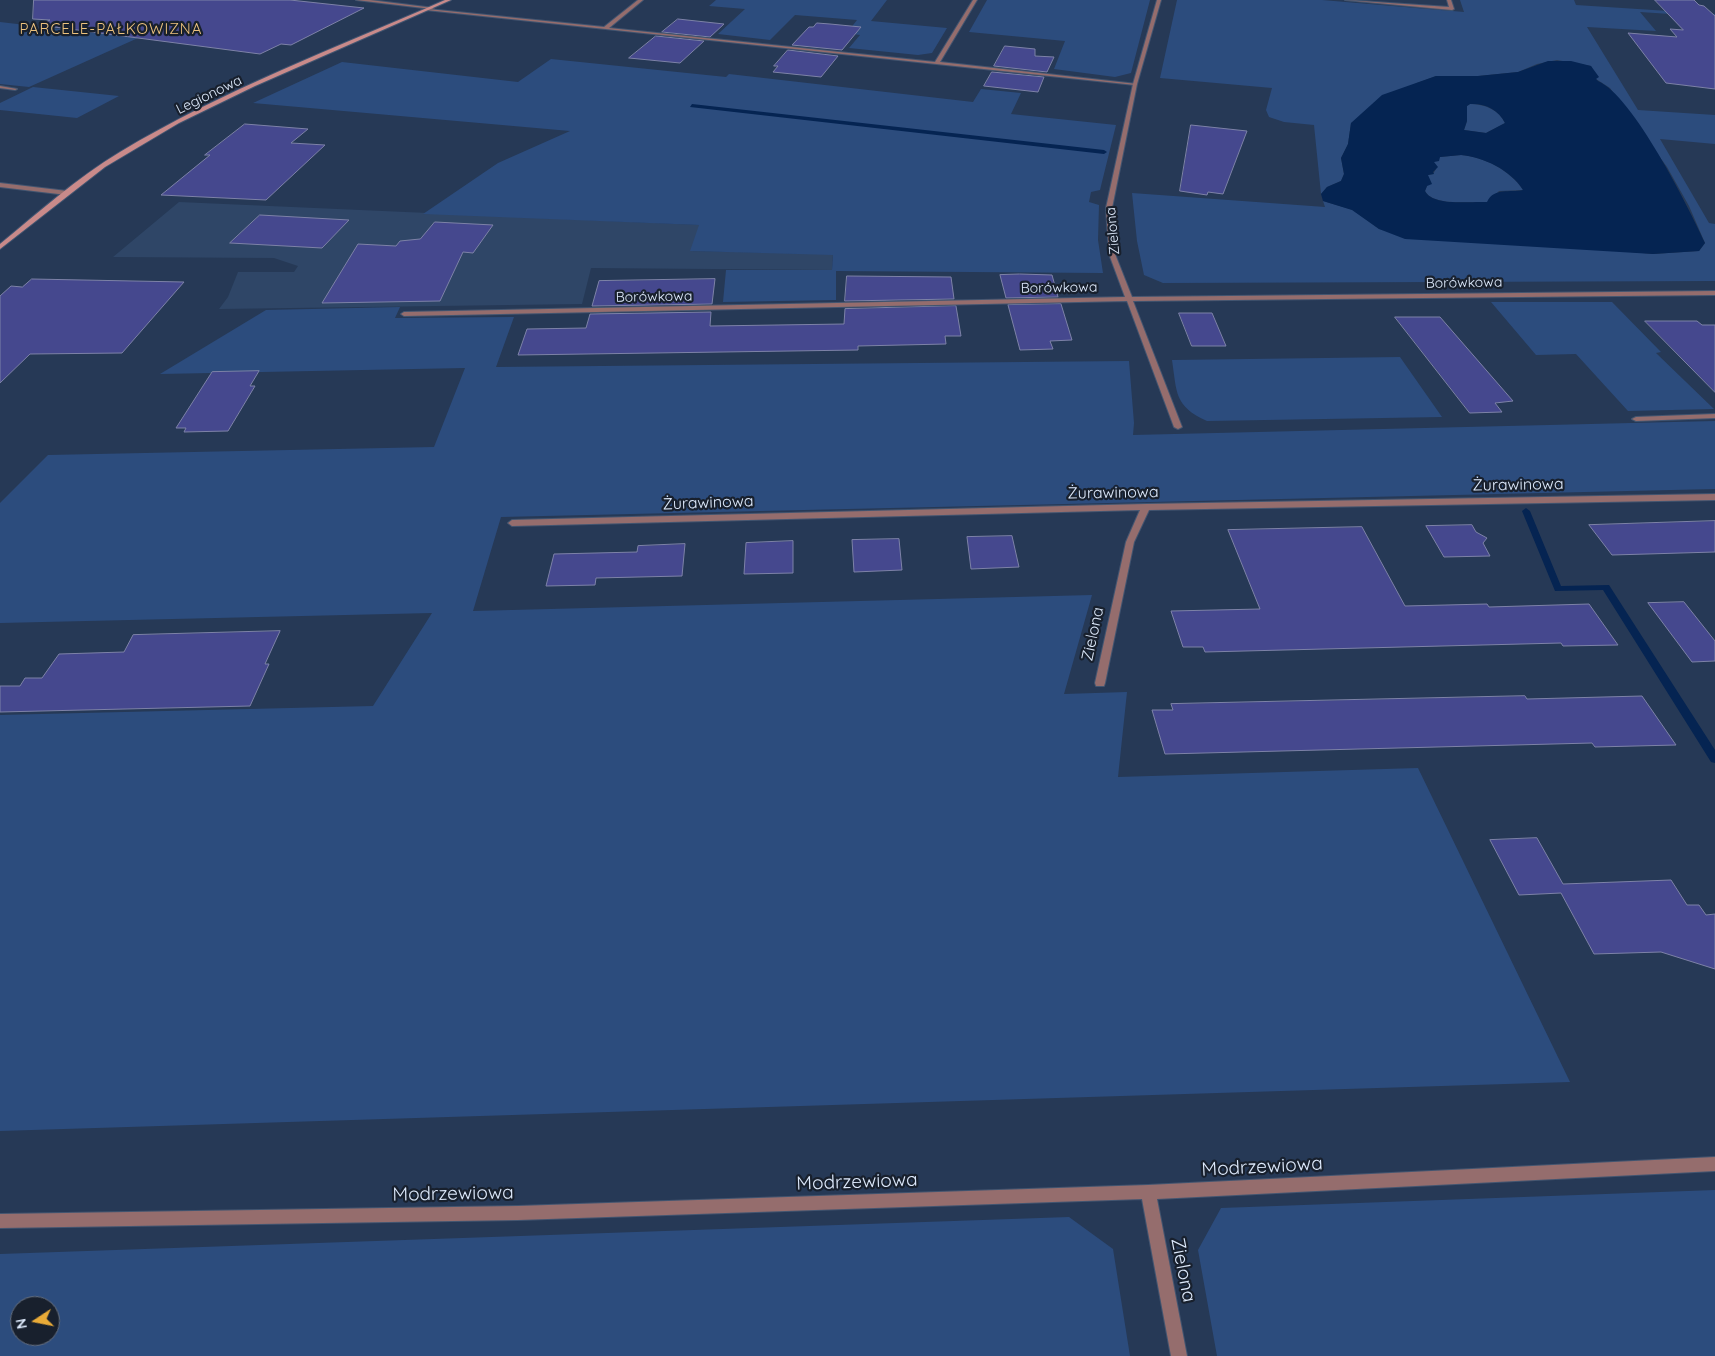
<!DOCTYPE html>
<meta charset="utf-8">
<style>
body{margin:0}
#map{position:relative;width:1715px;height:1356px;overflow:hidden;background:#263956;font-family:Quicksand,sans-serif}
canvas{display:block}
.north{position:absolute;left:10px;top:1296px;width:50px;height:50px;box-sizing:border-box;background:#18202d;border:1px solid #67707f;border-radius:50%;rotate:259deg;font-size:14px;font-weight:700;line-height:20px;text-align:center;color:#dde9fb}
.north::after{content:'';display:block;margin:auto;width:18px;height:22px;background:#e9ab38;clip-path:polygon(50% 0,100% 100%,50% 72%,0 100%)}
</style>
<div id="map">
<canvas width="1715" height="1356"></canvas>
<div class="north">N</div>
</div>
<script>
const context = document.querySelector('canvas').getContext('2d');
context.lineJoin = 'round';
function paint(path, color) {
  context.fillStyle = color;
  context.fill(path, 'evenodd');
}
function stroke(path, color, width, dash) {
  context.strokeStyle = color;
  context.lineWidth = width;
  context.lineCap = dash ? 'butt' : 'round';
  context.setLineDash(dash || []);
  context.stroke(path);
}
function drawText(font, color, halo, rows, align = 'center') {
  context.font = font + ' Quicksand,sans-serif';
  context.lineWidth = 4.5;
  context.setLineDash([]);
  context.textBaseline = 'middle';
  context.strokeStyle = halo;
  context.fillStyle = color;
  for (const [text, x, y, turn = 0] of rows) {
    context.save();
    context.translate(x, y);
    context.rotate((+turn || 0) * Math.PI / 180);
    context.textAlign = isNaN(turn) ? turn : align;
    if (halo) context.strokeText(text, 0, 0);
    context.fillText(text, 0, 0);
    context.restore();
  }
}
paint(new Path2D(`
 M 179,202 L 700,225 L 691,251 L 833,254 L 832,270 L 591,268 L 582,304 L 219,309 L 228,297 L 238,272 L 294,272 L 298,266 L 274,258 L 113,257 Z`), '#2f4667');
paint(new Path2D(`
 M 716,0 L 887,0 L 871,21 L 947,28 L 932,53 L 918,55 L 849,48 L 860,35 L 847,33 L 857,20 L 795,15 L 770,40 L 718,34 L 745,9 L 709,6 Z
 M 987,0 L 1150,0 L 1131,73 L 1115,77 L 1054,69 L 1065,41 L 969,32 Z
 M 1177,0 L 1322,0 L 1464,12 L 1460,0 L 1574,0 L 1576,5 L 1715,14 L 1715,17 L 1640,12 L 1656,31 L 1587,27 L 1638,110 L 1715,115 L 1715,144 L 1660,139 L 1709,223 L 1715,224 L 1715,281 L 1163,283 L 1144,275 L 1137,241 L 1132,193 L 1325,207 L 1323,201 L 1353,210 L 1379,229 L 1653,254 L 1699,251 L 1705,243 L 1689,206 L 1667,167 L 1610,88 L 1596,79 L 1591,66 L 1557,60 L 1537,64 L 1518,72 L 1478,76 L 1436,76 L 1417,83 L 1351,123 L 1348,144 L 1341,158 L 1344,174 L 1341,181 L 1327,187 L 1321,194 L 1314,125 L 1284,122 L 1269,117 L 1266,110 L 1272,88 L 1160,78 Z
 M 0,22 L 138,38 L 29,87 L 0,84 Z
 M 551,59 L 726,77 L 729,74 L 973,102 L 981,89 L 1021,93 L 1011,114 L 1116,125 L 1100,190 L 1091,192 L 1089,202 L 1099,205 L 1098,240 L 1103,273 L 836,271 L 836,300 L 723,302 L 726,270 L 832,270 L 833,255 L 690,251 L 699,225 L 423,214 L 498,163 L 570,131 L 253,103 L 342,62 L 518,82 Z
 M 33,87 L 119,96 L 77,118 L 0,110 L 0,103 Z
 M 1470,104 C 1485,104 1499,110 1505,123 L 1486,133 L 1464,130 L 1467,121 L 1467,106 Z
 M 1461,155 C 1484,157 1510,170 1523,190 L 1499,191 L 1488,202 C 1471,201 1434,207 1425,191 L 1427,186 L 1428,175 L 1433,174 L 1436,169 L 1433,162 L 1440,157 Z
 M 1491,302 L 1612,302 L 1661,352 L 1656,353 L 1714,409 L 1628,411 L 1576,354 L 1536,355 Z
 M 400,307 L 395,318 L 514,317 L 496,367 L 1129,361 L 1134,423 L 1133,435 L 1715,421 L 1715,489 L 501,517 L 473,611 L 1092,595 L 1064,694 L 1127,692 L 1118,777 L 1418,768 L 1570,1082 L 0,1131 L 0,715 L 373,706 L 432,613 L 0,623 L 0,503 L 48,455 L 434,447 L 465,368 L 160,374 L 266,310 Z
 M 1400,357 L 1442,417 L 1207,421 C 1174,406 1177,393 1172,360 Z
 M 1715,1190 L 1715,1356 L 1217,1356 L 1198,1250 L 1221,1208 Z
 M 1069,1217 L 1113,1249 L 1130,1356 L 0,1356 L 0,1254 ZM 20,1306 L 50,1306 L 50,1336 L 20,1336 Z`), '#2c4c7d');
paint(new Path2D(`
 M 1548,61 L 1571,61 L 1591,66 L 1599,77 L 1596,79 L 1598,81 C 1633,96 1688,206 1705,243 L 1699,251 L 1653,254 L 1405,239 L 1379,229 L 1352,210 L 1323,201 L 1321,194 L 1327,187 L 1341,181 L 1344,174 L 1341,158 L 1348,144 L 1351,123 L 1382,95 L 1436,76 L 1478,76 L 1518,72 ZM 1470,104 C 1485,103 1499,110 1505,123 L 1486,133 L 1464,130 L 1467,121 L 1467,106 ZM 1461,155 C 1483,157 1511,170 1523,190 C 1510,193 1494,187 1487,202 C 1471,201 1433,207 1425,191 L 1427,186 L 1432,184 L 1428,175 L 1434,174 L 1433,172 L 1438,167 L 1434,162 L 1439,161 L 1440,157 Z`), '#052452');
paint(new Path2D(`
 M 692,104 L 1104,150 L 1107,152 L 1104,154 L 690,107 Z
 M 1526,508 L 1530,511 L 1561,586 L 1609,585 L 1715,750 L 1715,763 L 1711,762 L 1603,590 L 1555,591 L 1522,511 Z`), '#052452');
const building = new Path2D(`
 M 34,0 L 290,0 L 364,8 L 291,45 L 281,44 L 260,54 L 39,25 L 50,20 L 33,19 Z
 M 1655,0 L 1694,0 L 1699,5 L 1704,6 L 1715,16 L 1715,89 L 1666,83 L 1628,33 L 1677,37 L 1670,29 L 1683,30 Z
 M 678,19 L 724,24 L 710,37 L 662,32 Z
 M 817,23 L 830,24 L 861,27 L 842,50 L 792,45 L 809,27 L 813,27 Z
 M 656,36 L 704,41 L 680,63 L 629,58 Z
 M 1005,46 L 1035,49 L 1035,56 L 1054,57 L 1047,72 L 994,66 Z
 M 788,50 L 838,56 L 821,77 L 773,72 L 778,66 L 774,66 Z
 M 992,72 L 1044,77 L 1038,92 L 984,86 Z
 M 245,124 L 308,129 L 291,143 L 325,145 L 266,200 L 161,195 L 210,155 L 205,155 Z
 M 1191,125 L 1247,131 L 1223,194 L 1208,192 L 1207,195 L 1180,191 Z
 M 260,215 L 349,220 L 322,248 L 230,243 Z
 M 435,222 L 493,225 L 473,253 L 463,252 L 440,301 L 322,303 L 358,244 L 396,246 L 400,241 L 420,239 Z
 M 1020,274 L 1052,275 L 1058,297 L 1006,298 L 1000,275 Z
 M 847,276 L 951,277 L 954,299 L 845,301 Z
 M 32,279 L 184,282 L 122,353 L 30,354 L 0,383 L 0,296 L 11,286 L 22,287 Z
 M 715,279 L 712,304 L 592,306 L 599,281 Z
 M 1061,304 L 1072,340 L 1050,341 L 1053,349 L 1020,350 L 1008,305 Z
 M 956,306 L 961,336 L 945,336 L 946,344 L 858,346 L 858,350 L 518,355 L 527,329 L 586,328 L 590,314 L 711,312 L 710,326 L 844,324 L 845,309 Z
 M 1179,313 L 1212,313 L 1226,346 L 1192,346 Z
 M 1395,317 L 1440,317 L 1513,401 L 1495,403 L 1502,412 L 1470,413 Z
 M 1645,321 L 1697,321 L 1702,325 L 1715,325 L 1715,392 Z
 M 259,371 L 250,386 L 255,386 L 228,431 L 184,432 L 186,428 L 176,428 L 212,372 Z
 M 1715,521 L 1715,552 L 1647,554 L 1612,555 L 1589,525 Z
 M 1472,525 L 1476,532 L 1487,538 L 1483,543 L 1490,556 L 1444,557 L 1426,526 Z
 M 1362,527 L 1405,606 L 1487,604 L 1489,607 L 1589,604 L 1618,645 L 1563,646 L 1561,643 L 1205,652 L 1203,647 L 1183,647 L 1171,611 L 1260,609 L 1228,530 Z
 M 1012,536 L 1019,567 L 971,569 L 967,537 Z
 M 899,539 L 902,570 L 854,572 L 852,540 Z
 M 793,541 L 793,573 L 744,574 L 746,543 Z
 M 685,544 L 682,576 L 596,578 L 595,585 L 546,586 L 554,554 L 637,552 L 638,546 Z
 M 1684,602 L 1715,641 L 1715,661 L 1692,662 L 1648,603 Z
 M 280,631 L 265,664 L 269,664 L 250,706 L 0,712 L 0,686 L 20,686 L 25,678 L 42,678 L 59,654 L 124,652 L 133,635 Z
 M 1525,696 L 1527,699 L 1642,696 L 1676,745 L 1595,747 L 1592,743 L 1165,754 L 1152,710 L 1173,710 L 1171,704 Z
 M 1537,838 L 1563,884 L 1671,880 L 1687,905 L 1699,905 L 1706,915 L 1715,914 L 1715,969 L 1661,952 L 1594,954 L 1561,893 L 1519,895 L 1490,840 Z`);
paint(building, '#45488e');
stroke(building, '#7d82a7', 1);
const lane = new Path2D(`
 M 638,0 L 643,0 L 609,28 L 935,62 L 973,0 L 977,0 L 940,62 L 1137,84 L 1135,85 L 426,10 L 428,9 L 604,27 Z
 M 0,86 L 17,89 L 15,90 L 0,88 Z
 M 0,183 L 67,191 L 70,193 L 67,195 L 0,187 Z
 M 1715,414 L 1715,418 L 1636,421 L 1632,419 L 1636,417 Z`);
const street = new Path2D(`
 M 356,0 L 370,0 L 434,8 L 432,9 Z
 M 1157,0 L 1161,0 L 1137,84 L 1112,208 L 1115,254 L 1132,297 L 1715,291 L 1715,295 L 1133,301 L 1182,427 L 1178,429 L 1174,427 L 1127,301 L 404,316 L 401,314 L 404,312 L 1125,297 L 1109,254 L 1106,208 L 1133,84 Z
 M 1345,0 L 1449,7 L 1447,0 L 1451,0 L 1454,9 L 1452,10 Z
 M 1715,494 L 1715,500 L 1149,510 L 1134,542 L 1105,683 L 1104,686 L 1096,686 L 1095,683 L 1126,542 L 1140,510 L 512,526 L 508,523 L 512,520 L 1146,504 Z
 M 1715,1157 L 1715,1171 L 1157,1199 L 1187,1356 L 1171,1356 L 1142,1199 L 518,1220 L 0,1228 L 0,1214 L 518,1206 L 1148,1185 Z`);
const secondary = new Path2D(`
 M 445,0 L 451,0 L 255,86 L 179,123 L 105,167 L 0,249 L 0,244 C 39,212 77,178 120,152 C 223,90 336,48 445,0 Z`);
stroke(lane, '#435570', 2);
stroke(street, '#435570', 2);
stroke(secondary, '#435570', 2);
paint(lane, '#956d6d');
paint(street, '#956d6d');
paint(secondary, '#c98a8a');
drawText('14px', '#dde9fb', '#18202d', [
 ["Legionowa",209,95,-26],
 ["Zielona",1113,231,-95],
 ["Borówkowa",1464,283,-1],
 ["Borówkowa",1059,288,-1],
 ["Borówkowa",654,297,-1]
]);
context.letterSpacing = '1px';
drawText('15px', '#edc27d', '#18202d', [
 ["PARCELE-PAŁKOWIZNA",111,29]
]);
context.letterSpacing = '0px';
drawText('16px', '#dde9fb', '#18202d', [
 ["Żurawinowa",1518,485,-1],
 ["Żurawinowa",1113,493,-1],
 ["Żurawinowa",708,503,-2],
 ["Zielona",1093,634,-78]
]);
drawText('19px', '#dde9fb', '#18202d', [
 ["Modrzewiowa",1262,1167,-3],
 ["Modrzewiowa",857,1182,-2],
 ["Modrzewiowa",453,1194,-1],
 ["Zielona",1183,1270,79]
]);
</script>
